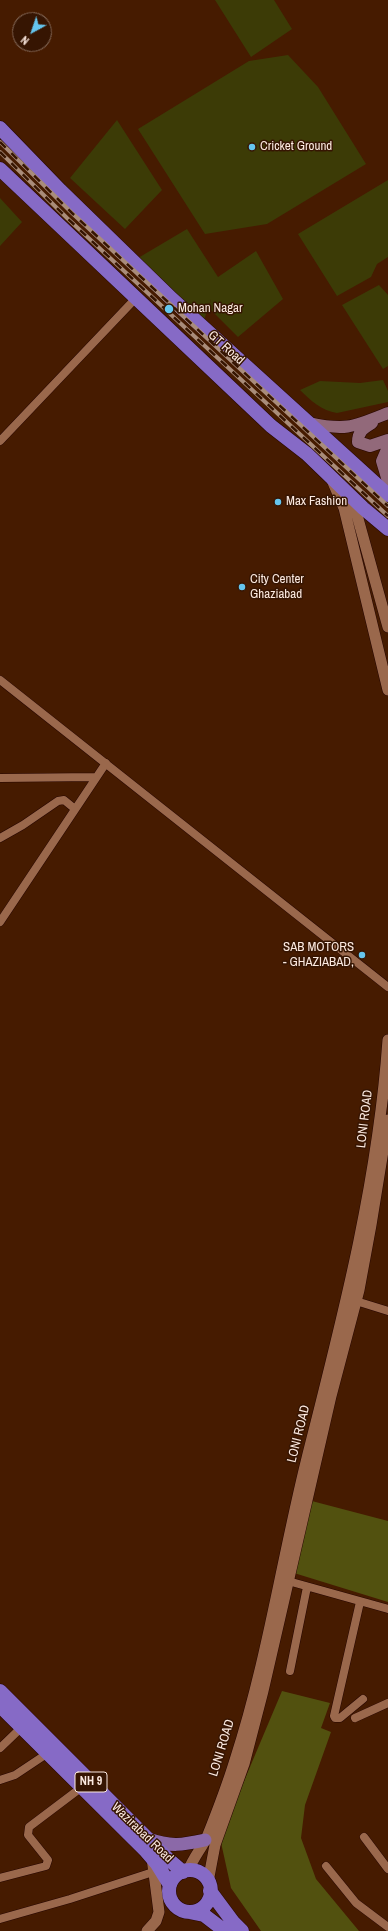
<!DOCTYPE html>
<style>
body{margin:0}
#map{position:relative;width:388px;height:1931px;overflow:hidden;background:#461b00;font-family:"Archivo Narrow",sans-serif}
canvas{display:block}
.north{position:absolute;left:12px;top:12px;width:40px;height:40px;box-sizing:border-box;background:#361502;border:1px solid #856a5b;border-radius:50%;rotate:220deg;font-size:11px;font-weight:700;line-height:16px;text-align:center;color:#fceae1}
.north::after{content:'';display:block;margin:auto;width:14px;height:18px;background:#65c5ee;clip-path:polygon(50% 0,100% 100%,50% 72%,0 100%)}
</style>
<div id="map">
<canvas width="388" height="1931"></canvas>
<div class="north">N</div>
</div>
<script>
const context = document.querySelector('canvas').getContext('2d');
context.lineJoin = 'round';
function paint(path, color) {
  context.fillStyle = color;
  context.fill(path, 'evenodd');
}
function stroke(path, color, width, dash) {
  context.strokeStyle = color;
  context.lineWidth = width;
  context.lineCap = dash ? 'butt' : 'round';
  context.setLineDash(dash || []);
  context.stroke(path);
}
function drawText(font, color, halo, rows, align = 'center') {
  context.font = font + ' "Archivo Narrow",sans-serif';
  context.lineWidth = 3;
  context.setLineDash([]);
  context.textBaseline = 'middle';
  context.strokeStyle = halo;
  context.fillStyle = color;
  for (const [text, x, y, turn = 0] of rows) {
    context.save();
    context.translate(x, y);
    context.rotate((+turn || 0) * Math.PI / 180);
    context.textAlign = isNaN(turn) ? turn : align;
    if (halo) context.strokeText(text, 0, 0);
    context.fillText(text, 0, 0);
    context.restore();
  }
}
paint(new Path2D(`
 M 215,0 L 274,0 L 292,29 L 251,57 Z
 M 288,55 L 318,87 L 366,164 L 267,224 L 205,234 L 138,129 L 249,61 Z
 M 117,120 L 162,190 L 125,229 L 70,178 Z
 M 388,180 L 388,257 L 377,264 L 371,277 L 337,296 L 298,234 Z
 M 0,198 L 22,222 L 0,246 Z
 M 187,229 L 218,277 L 256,251 L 283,299 L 238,337 L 209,308 L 211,299 L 202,326 L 133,261 Z
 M 379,285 L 388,295 L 388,366 L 383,369 L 342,305 Z
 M 383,380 L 388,391 L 388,402 L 337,413 C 322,411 310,400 300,390 L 320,381 L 360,383 Z`), '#3c3b06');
paint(new Path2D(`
 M 308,1500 L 388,1521 L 388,1602 L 294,1573 Z
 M 282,1691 L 330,1703 L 321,1728 L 331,1732 L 305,1805 L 301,1838 L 316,1879 L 359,1931 L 261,1931 L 231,1888 L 220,1838 Z`), '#52510f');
const minor = new Path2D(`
 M 0,441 L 135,299
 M 0,680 L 388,987
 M 0,778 L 96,777
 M 0,838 L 23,825 L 58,801 L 64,800 L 75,809
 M 0,922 L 106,763
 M 356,1301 L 388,1311
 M 288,1581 L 388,1609
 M 360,1602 L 334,1716 L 335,1718 L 340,1718 L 363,1699
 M 290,1671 L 307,1587
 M 355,1718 L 388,1703
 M 0,1748 L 24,1725
 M 0,1780 L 15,1775 L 48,1753
 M 364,1837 L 388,1869
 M 326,1866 L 356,1903 L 388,1927
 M 0,1878 L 46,1866 L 48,1860 L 28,1835 L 29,1827 L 82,1787
 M 0,1919 L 70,1899 L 153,1872`);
const tertiary = new Path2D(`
 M 332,480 L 344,508 L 388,690
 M 352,497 L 388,627
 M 188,1871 C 193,1858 201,1849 207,1837 C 217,1812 227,1786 235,1760 C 267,1662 282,1558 307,1458 C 342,1320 378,1183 388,1040
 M 208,1882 L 215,1845 L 244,1764 L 263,1691 L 331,1396 L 359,1290 L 371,1225 L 388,1120
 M 147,1931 L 156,1921 L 159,1912 L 152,1858`);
const secondary = new Path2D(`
 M 309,423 C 346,431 353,427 388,413
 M 372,423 C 364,428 358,431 358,442 L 370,446 L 388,440
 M 388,447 L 382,461 L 388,481`);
const primary = new Path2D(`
 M 148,1839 C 171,1847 182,1845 205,1840`);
const trunk = new Path2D(`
 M 0,128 L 60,190 L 172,299 L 388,495
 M 0,169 L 271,426 L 307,454 L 363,508 L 388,529
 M 0,1691 L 168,1859 L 183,1872
 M 0,1706 L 145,1850 L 157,1864 L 170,1885
 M169 1891a21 21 0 1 1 42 0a21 21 0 1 1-42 0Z
 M 210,1891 L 233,1922 L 242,1931
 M 189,1912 L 204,1915 L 225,1931`);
stroke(minor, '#260600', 9);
stroke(tertiary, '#260600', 12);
stroke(secondary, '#260600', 13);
stroke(primary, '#260600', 14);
stroke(trunk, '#260600', 15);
stroke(minor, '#9a684c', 8);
stroke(tertiary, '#9a684c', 11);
stroke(secondary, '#92697a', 12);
stroke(primary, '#8b69a8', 13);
stroke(trunk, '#866ac6', 14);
const rail = new Path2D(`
 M 0,142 L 72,213 L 388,506
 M 0,152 L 67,218 L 388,516`);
stroke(rail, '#a98c7a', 4);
stroke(rail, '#361502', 2.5, [8]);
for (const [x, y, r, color] of [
 [252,147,4,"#65c5ee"],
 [169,309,5,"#65c5ee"],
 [278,502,4,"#65c5ee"],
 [242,587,4,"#65c5ee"],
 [362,955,4,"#65c5ee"]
]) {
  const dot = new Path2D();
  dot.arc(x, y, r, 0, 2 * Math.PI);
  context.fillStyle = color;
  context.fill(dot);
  stroke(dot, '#361502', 1.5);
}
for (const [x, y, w] of [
 [91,1782,32]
]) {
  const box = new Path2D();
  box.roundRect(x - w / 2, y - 10, w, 20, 3);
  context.fillStyle = '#361502';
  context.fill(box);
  stroke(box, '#fceae1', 1);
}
drawText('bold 12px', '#fceae1', null, [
 ["NH 9",91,1782]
]);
drawText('13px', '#fceae1', '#361502', [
 ["Cricket Ground",260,147],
 ["Mohan Nagar",178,309],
 ["Max Fashion",286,502],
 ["City Center",250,580],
 ["Ghaziabad",250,595],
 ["SAB MOTORS",354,948,"right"],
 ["- GHAZIABAD,",354,963,"right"]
], 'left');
drawText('13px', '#fceae1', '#361502', [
 ["GT Road",226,348,42],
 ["LONI ROAD",365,1119,-83],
 ["LONI ROAD",299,1434,-76],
 ["LONI ROAD",222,1748,-73],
 ["Wazirabad Road",142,1833,44]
]);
</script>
